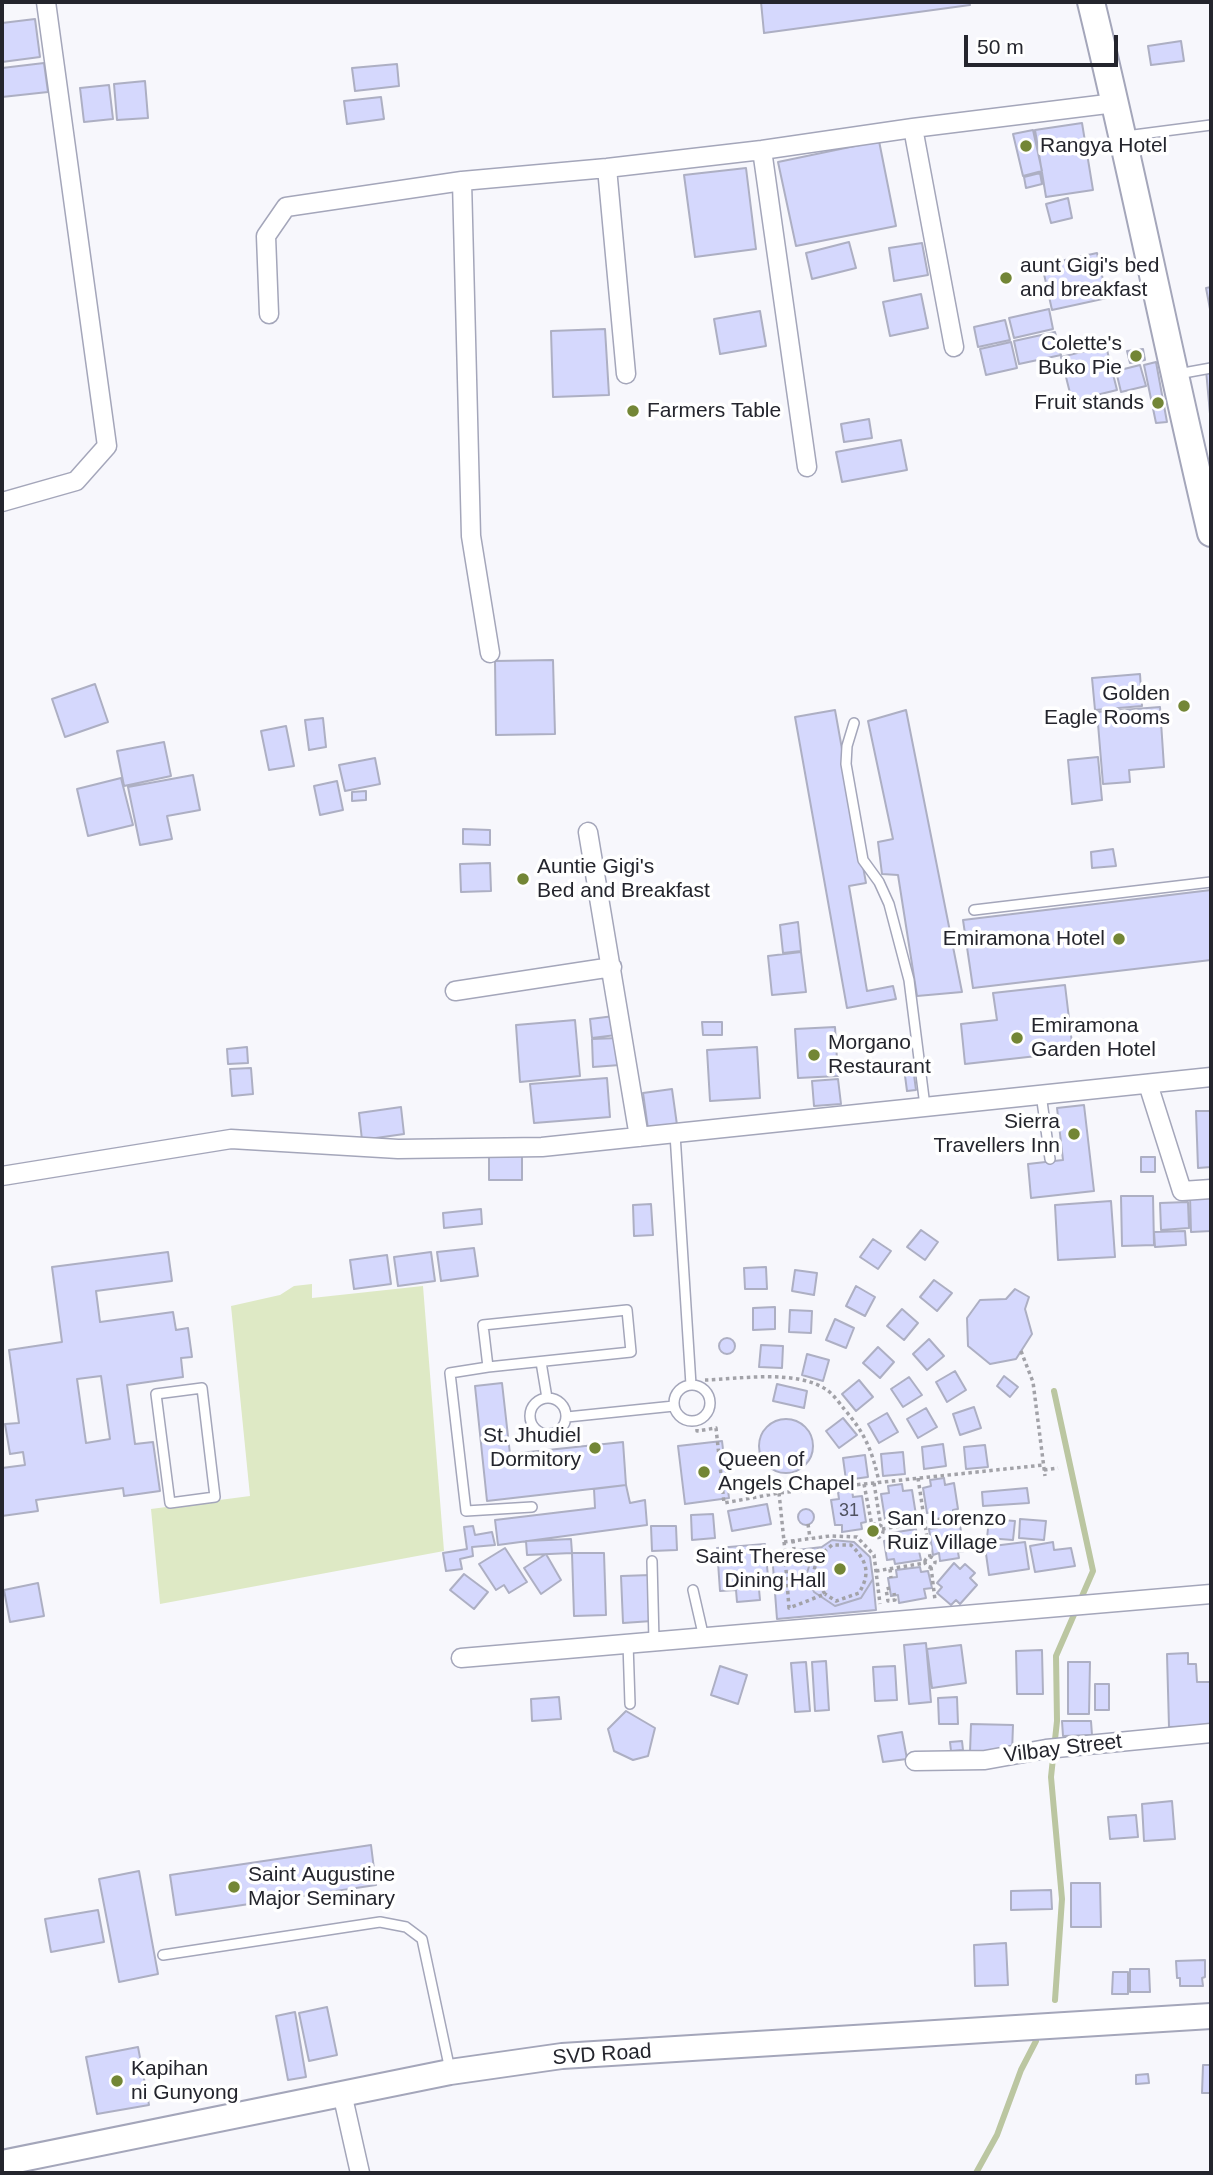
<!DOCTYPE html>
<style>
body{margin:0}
#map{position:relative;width:1213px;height:2175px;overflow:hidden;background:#f7f7fc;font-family:Arial,sans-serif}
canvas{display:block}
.frame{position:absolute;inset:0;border:4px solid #24252d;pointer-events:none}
.scale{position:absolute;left:964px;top:35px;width:154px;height:32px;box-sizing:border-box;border:4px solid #24252d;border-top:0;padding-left:9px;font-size:21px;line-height:24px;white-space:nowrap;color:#24252d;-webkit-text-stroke:5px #fff;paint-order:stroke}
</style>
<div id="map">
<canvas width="1213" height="2175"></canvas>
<div class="frame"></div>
<div class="scale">50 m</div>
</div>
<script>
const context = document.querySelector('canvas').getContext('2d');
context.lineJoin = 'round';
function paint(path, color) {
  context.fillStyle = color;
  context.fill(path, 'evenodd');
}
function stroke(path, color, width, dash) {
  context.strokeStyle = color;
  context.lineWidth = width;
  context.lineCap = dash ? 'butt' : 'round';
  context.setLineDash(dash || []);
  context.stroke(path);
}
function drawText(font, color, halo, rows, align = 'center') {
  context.font = font + ' Arial,sans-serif';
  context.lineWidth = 7;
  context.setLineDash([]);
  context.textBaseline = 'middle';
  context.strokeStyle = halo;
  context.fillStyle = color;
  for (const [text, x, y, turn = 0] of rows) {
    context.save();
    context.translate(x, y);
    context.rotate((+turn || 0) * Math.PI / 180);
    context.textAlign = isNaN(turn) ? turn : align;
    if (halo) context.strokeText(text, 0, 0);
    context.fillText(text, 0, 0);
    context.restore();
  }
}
paint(new Path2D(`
 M 312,1284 L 312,1298 L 423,1286 L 444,1551 L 160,1604 L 151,1509 L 250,1496 L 231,1306 L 280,1295 L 294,1286 Z`), '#dee9c5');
stroke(new Path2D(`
 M 1054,1391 L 1093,1571 L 1056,1656 L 1057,1721 L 1051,1777 L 1062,1899 L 1055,2000
 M 976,2173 L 997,2135 L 1021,2070 L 1036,2041`), '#bbc6a1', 6);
const building = new Path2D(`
 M 761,2 L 969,2 L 970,5 L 764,33 Z
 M 35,19 L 40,57 L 2,62 L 2,23 Z
 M 1181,41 L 1184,61 L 1151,65 L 1148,46 Z
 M 44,63 L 48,92 L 2,97 L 2,68 Z
 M 397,64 L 399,86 L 355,91 L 352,68 Z
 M 145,81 L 148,118 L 117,120 L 114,84 Z
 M 109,85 L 113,119 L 84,122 L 80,88 Z
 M 381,97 L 384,119 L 347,124 L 344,101 Z
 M 1082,123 L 1093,190 L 1046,197 L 1035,130 Z
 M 1033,130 L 1042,171 L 1023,176 L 1013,134 Z
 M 879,141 L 896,226 L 796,246 L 778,162 Z
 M 746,168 L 756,249 L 695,257 L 684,175 Z
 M 1040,173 L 1042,184 L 1026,188 L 1024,177 Z
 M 1068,198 L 1072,218 L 1051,223 L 1046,204 Z
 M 849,242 L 856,268 L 812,279 L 806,253 Z
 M 922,243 L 928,275 L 894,281 L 889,248 Z
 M 1097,253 L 1107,298 L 1052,310 L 1042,265 Z
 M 1211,287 L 1211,309 L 1210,309 L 1206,288 Z
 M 921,294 L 928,328 L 890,336 L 883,302 Z
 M 1049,309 L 1053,329 L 1014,338 L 1009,318 Z
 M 760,311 L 766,346 L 720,354 L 714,319 Z
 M 1005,320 L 1010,340 L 978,347 L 974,327 Z
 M 605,329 L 609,395 L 553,397 L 551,331 Z
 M 1055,332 L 1061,355 L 1019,364 L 1014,341 Z
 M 1011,342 L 1017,368 L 986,375 L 980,349 Z
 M 1106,346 L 1117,390 L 1072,401 L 1061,357 Z
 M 1143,349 L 1145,360 L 1130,363 L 1127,351 Z
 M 1156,362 L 1167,422 L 1156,423 L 1144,365 Z
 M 1140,365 L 1146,386 L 1121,392 L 1116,371 Z
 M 1206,370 L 1211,370 L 1211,425 Z
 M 869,419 L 872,438 L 844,442 L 841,424 Z
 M 901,440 L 907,470 L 842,482 L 836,452 Z
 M 553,660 L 555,734 L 496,735 L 495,661 Z
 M 1140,674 L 1142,706 L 1095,710 L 1092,678 Z
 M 95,684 L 108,722 L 65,737 L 52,699 Z
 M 1160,707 L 1164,767 L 1129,770 L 1130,782 L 1103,784 L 1097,712 Z
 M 835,710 L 866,883 L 849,886 L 867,991 L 893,986 L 896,999 L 847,1008 L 795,717 Z
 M 906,710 L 962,992 L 917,996 L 898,875 L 882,874 L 878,842 L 893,839 L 868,721 Z
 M 323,718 L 326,747 L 309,750 L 305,720 Z
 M 286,726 L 294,766 L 269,770 L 261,731 Z
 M 164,742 L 171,776 L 124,786 L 117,751 Z
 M 1098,757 L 1102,800 L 1072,804 L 1068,760 Z
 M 375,758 L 380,784 L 345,791 L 339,765 Z
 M 193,775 L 200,810 L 167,816 L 172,839 L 140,845 L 128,787 Z
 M 121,778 L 133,825 L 88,836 L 77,789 Z
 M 337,781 L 343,810 L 320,815 L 314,786 Z
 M 366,791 L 366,800 L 352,801 L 352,792 Z
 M 463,829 L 490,830 L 490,845 L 463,844 Z
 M 1113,849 L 1116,866 L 1092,868 L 1091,852 Z
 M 490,863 L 491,891 L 461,892 L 460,864 Z
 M 1211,890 L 1211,960 L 973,988 L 963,920 Z
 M 798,922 L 801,951 L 783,953 L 780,925 Z
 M 801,952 L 806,992 L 772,995 L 768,956 Z
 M 1065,985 L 1073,1052 L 965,1064 L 961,1024 L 997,1020 L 993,993 Z
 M 614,1016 L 616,1035 L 592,1038 L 590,1019 Z
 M 575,1020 L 580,1076 L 520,1082 L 516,1025 Z
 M 702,1022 L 722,1022 L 722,1035 L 703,1035 Z
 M 835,1027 L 838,1076 L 798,1078 L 795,1029 Z
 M 618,1038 L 620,1065 L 593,1067 L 592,1039 Z
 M 247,1047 L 248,1063 L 228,1064 L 227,1049 Z
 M 757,1047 L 760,1098 L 710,1101 L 707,1050 Z
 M 913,1067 L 916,1090 L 907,1091 L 904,1068 Z
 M 251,1068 L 253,1094 L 232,1096 L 230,1069 Z
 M 607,1078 L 610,1117 L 534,1123 L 530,1084 Z
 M 838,1079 L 841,1104 L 814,1106 L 812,1081 Z
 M 672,1089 L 677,1125 L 648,1129 L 643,1093 Z
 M 1084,1105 L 1094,1191 L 1031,1198 L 1028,1164 L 1063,1160 L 1057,1108 Z
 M 401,1107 L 404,1134 L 362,1140 L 359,1113 Z
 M 1196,1111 L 1211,1111 L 1211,1167 L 1198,1168 Z
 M 489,1155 L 522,1155 L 522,1180 L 489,1180 Z
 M 1141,1157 L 1155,1157 L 1155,1172 L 1141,1172 Z
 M 1211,1195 L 1211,1231 L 1191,1232 L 1190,1196 Z
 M 1121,1196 L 1153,1196 L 1154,1245 L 1122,1246 Z
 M 1111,1201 L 1115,1257 L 1058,1260 L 1055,1205 Z
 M 1188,1202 L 1189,1228 L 1161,1230 L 1160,1203 Z
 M 651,1204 L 653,1235 L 634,1236 L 633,1205 Z
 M 481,1209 L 482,1224 L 444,1228 L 443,1213 Z
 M 921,1230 L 938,1242 L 925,1260 L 907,1247 Z
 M 1185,1231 L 1186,1245 L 1155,1247 L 1154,1232 Z
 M 873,1239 L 891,1251 L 878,1269 L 860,1257 Z
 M 474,1248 L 478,1276 L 441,1281 L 437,1252 Z
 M 168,1252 L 172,1281 L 96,1291 L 100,1322 L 173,1312 L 176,1330 L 188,1328 L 192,1357 L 181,1358 L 183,1377 L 127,1385 L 135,1444 L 153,1442 L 160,1491 L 124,1496 L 123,1488 L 36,1500 L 38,1511 L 2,1516 L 2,1468 L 25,1465 L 23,1452 L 10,1454 L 5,1424 L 19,1423 L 9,1350 L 62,1342 L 52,1267 ZM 101,1376 L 110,1439 L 86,1443 L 77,1379 Z
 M 431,1252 L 435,1281 L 398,1286 L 394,1257 Z
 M 387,1255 L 391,1284 L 354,1289 L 350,1260 Z
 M 766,1267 L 767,1289 L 745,1289 L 744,1268 Z
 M 795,1270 L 817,1273 L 814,1295 L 792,1291 Z
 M 934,1280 L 952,1293 L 937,1311 L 920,1297 Z
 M 856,1286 L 875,1297 L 865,1316 L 846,1306 Z
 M 1015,1289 L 1029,1297 L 1025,1309 L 1032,1334 L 1016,1359 L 990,1364 L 968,1346 L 967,1318 L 980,1300 L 1006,1299 Z
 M 775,1307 L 775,1329 L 753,1330 L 753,1308 Z
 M 902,1309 L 918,1323 L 904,1340 L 887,1326 Z
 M 790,1310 L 812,1311 L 811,1333 L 789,1332 Z
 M 835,1319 L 854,1328 L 846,1348 L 826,1340 Z
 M719 1346a8 8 0 1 1 16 0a8 8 0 1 1-16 0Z
 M 929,1339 L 944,1356 L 927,1370 L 913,1354 Z
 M 761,1345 L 783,1346 L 782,1368 L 759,1367 Z
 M 878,1347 L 894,1362 L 880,1378 L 863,1363 Z
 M 807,1354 L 829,1360 L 823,1381 L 802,1375 Z
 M 955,1371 L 966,1390 L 947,1402 L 936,1382 Z
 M 1004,1376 L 1018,1387 L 1010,1397 L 997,1386 Z
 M 909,1377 L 922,1395 L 903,1407 L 891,1389 Z
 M 859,1380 L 873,1397 L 856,1411 L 842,1394 Z
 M 502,1383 L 510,1454 L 623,1442 L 626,1485 L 487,1501 L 475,1386 Z
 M 777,1384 L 807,1391 L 804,1408 L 773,1401 Z
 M 974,1407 L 981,1428 L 960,1435 L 953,1414 Z
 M 926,1408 L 937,1427 L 918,1438 L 907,1419 Z
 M 887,1413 L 898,1432 L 879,1443 L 868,1424 Z
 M 843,1418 L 857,1435 L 839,1448 L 826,1431 Z
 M759 1446a27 27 0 1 1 54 0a27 27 0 1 1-54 0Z
 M 722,1441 L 729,1498 L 685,1504 L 678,1446 Z
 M 943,1444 L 946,1466 L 924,1469 L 922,1447 Z
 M 985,1445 L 988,1467 L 966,1469 L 964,1447 Z
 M 903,1452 L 905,1474 L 883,1476 L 881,1454 Z
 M 865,1455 L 868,1477 L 846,1480 L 843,1458 Z
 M 944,1478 L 945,1485 L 954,1483 L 958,1509 L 953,1510 L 954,1516 L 935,1519 L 934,1512 L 927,1513 L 923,1488 L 931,1486 L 930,1480 Z
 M 902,1484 L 903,1491 L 912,1490 L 916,1515 L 911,1516 L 912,1523 L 892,1526 L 891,1518 L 885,1519 L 881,1494 L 889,1493 L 888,1486 Z
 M 626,1485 L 630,1503 L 645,1500 L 647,1525 L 498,1545 L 495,1520 L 595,1508 L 594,1489 Z
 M 1027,1488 L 1029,1503 L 983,1506 L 982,1492 Z
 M 852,1490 L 853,1497 L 862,1496 L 866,1522 L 861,1523 L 862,1529 L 842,1532 L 842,1525 L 835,1525 L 831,1500 L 839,1499 L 838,1492 Z
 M 767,1504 L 771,1524 L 732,1531 L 728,1511 Z
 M798 1517a8 8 0 1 1 16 0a8 8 0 1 1-16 0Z
 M 713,1514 L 715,1538 L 692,1540 L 691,1515 Z
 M 950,1519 L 950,1526 L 960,1525 L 964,1551 L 958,1552 L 959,1558 L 940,1561 L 939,1553 L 933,1555 L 929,1529 L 937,1528 L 936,1521 Z
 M 989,1519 L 1015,1521 L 1013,1540 L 987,1538 Z
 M 1020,1519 L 1046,1521 L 1044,1540 L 1019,1538 Z
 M 473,1526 L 475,1535 L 492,1532 L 495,1545 L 472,1547 L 473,1556 L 460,1559 L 462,1569 L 446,1571 L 443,1553 L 467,1549 L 464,1527 Z
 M 651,1526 L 676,1526 L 677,1550 L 652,1551 Z
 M 916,1529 L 917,1537 L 924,1536 L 927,1549 L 919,1551 L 921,1560 L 895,1564 L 894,1559 L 887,1560 L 884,1541 L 892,1539 L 891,1533 Z
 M 571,1539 L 572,1553 L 527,1555 L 526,1541 Z
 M 832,1540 L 854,1542 L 870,1557 L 873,1579 L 861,1598 L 835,1606 L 814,1592 L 807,1573 L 813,1553 Z
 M 1025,1542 L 1029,1569 L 989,1575 L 985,1547 Z
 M 1053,1542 L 1054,1550 L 1071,1548 L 1075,1566 L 1035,1572 L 1030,1546 Z
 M 765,1544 L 769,1588 L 759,1589 L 760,1600 L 737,1602 L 736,1590 L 720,1591 L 717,1548 Z
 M 822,1547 L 813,1553 L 807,1573 L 814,1592 L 835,1606 L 861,1598 L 873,1579 L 876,1610 L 777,1619 L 772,1553 Z
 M 505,1548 L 527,1582 L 509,1593 L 504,1585 L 496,1590 L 479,1564 Z
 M 572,1553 L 604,1553 L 606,1615 L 574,1616 Z
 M 546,1554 L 561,1580 L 541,1594 L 524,1568 Z
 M 954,1563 L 960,1569 L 965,1564 L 975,1573 L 970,1578 L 977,1585 L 960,1604 L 956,1600 L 951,1605 L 937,1593 L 942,1587 L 937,1583 Z
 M 920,1567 L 921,1572 L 928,1571 L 932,1588 L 924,1589 L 926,1598 L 899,1603 L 898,1595 L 891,1596 L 888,1578 L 897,1577 L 896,1570 Z
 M 464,1574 L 488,1592 L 474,1609 L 450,1590 Z
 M 651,1575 L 652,1621 L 623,1623 L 621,1576 Z
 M 38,1583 L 44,1616 L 10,1622 L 4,1590 Z
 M 926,1643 L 931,1702 L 909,1704 L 904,1645 Z
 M 961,1645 L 966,1683 L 932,1688 L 927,1649 Z
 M 1042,1650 L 1043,1694 L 1017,1694 L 1016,1651 Z
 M 1188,1653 L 1188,1664 L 1196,1664 L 1197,1682 L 1211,1682 L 1211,1726 L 1169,1727 L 1167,1654 Z
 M 826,1661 L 829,1710 L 815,1711 L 812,1662 Z
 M 806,1662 L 810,1711 L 795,1712 L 791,1663 Z
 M 1068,1662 L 1090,1662 L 1089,1714 L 1068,1714 Z
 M 720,1666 L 747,1675 L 738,1704 L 711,1695 Z
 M 895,1666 L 897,1700 L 875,1701 L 873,1667 Z
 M 1095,1684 L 1109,1684 L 1109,1710 L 1095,1710 Z
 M 559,1697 L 561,1719 L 532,1721 L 531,1699 Z
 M 957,1697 L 958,1724 L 939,1724 L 938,1698 Z
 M 626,1711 L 655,1728 L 648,1756 L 633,1760 L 614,1751 L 608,1729 Z
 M 1062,1721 L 1091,1721 L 1092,1735 L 1063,1736 Z
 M 971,1724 L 1013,1725 L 1012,1753 L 970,1752 Z
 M 902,1732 L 907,1759 L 883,1762 L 878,1736 Z
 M 962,1741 L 963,1750 L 951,1751 L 950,1742 Z
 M 1172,1801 L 1175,1839 L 1144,1841 L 1142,1804 Z
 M 1136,1815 L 1138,1837 L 1110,1839 L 1108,1817 Z
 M 371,1845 L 376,1885 L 176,1915 L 170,1875 Z
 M 139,1871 L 158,1974 L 119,1982 L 99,1879 Z
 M 1071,1883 L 1100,1883 L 1101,1927 L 1071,1927 Z
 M 1051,1890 L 1052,1909 L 1011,1910 L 1011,1891 Z
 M 98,1910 L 104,1942 L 51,1952 L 45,1919 Z
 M 1006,1943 L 1008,1985 L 975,1986 L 974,1945 Z
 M 1205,1960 L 1205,1977 L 1202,1978 L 1203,1986 L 1180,1986 L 1180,1978 L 1177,1978 L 1176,1961 Z
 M 1130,1969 L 1149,1969 L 1150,1992 L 1130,1992 Z
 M 1113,1972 L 1128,1972 L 1128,1994 L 1112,1994 Z
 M 327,2007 L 337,2055 L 309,2061 L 299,2013 Z
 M 295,2012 L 306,2077 L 288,2080 L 276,2016 Z
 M 138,2047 L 149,2105 L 97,2114 L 86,2057 Z
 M 1203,2065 L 1211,2065 L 1211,2093 L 1202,2093 Z
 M 1148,2074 L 1149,2083 L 1136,2084 L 1136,2075 Z`);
paint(building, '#d5d8fd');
stroke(building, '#adafc3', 2);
const lane = new Path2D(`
 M 1126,136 L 1211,125
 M 1178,374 L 1211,368
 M 854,723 L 847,746 L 846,764 L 863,860 L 879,882 L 889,904 L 909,980 L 925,1106
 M 974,910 L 1211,882
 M 1041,1094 L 1050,1159
 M 675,1134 L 691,1385
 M 541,1362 L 547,1398
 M 488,1367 L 483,1325 L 627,1310 L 631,1352 L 488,1367 L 450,1373 L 466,1511 L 532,1507
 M674 1403a18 18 0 1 1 36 0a18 18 0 1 1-36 0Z
 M 202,1388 L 215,1497 L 170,1503 L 156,1394 Z
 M530 1416a18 18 0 1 1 36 0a18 18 0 1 1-36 0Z
 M 567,1417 L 674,1406
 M 652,1561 L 654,1641
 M 693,1590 L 704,1638
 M 628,1643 L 630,1704
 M 163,1955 L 380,1922 L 406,1927 L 422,1939 L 450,2070`);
const street = new Path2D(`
 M 913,128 L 954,347
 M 762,150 L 807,467
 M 607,168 L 626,374
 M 462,181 L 471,536 L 490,653
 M 269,314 L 266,236 L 286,207 L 462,181 L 607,168 L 762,150 L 913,128 L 1115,103
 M 2,502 L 76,481 L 107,446 L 46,2
 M 588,832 L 639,1137
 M 455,991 L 612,967
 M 1148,1084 L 1182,1191 L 1211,1189
 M 2,1176 L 231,1139 L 398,1149 L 542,1147 L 1211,1077
 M 461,1658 L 1211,1594
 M 915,1761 L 985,1760 L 1046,1749 L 1211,1733
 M 342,2093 L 360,2173`);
const secondary = new Path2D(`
 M 2,2163 L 450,2072 L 562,2056 L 1211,2016`);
const primary = new Path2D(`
 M 1091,2 C 1134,178 1169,357 1211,533`);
stroke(lane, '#a4a6ba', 12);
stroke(street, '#a4a6ba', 21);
stroke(secondary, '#a4a6ba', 28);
stroke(primary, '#a4a6ba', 30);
stroke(new Path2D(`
 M 1021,1351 L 1033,1382 L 1045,1476
 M 705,1380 C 741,1379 796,1369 827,1390 C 834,1395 840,1404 845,1410 C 865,1433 873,1453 879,1482
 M 697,1422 L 697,1431 L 716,1428 L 724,1503 L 779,1493 L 1043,1465
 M 1044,1470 L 1058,1468
 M 918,1478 L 930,1557
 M 874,1483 L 881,1527
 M 864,1484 L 872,1526
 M 779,1493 L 785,1551
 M 808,1524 L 810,1538
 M869 1531a7 7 0 1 1 14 0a7 7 0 1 1-14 0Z
 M 882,1529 L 968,1515
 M 793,1540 L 794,1550
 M 784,1542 L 830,1536 L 857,1537 L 874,1555 L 880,1604
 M 785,1556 L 789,1608 L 825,1594 L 813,1575 L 817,1558 L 832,1545 L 851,1545 C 867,1561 871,1573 859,1593 L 836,1601 L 825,1594
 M925 1562a5 5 0 1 1 10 0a5 5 0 1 1-10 0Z
 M 931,1567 L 935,1600
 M 890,1569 L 891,1578
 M 876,1571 L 925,1563
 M 890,1588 L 886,1589 L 888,1601 L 895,1600 L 894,1593`), '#a2a2a8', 3.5, [3.5, 3.5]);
stroke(lane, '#fff', 9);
stroke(street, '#fff', 18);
stroke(secondary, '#fff', 24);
stroke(primary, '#fff', 26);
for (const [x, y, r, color] of [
 [1026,146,7,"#738636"],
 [1006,278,7,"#738636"],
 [1136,356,7,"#738636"],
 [1158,403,7,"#738636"],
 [633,411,7,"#738636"],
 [1184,706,7,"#738636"],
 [523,879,7,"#738636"],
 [1119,939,7,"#738636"],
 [1017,1038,7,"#738636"],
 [814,1055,7,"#738636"],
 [1074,1134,7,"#738636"],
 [595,1448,7,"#738636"],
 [704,1472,7,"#738636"],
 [873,1531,7,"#738636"],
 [840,1569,7,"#738636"],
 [234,1887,7,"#738636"],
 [117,2081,7,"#738636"]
]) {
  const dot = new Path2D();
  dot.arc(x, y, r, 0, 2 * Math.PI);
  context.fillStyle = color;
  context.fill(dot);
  stroke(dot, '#fff', 2.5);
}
drawText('18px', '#505261', null, [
 ["31",849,1511]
]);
drawText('21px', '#24252d', '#fff', [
 ["Rangya Hotel",1040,146],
 ["aunt Gigi's bed",1020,266],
 ["and breakfast",1020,290],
 ["Colette's",1122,344,"right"],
 ["Buko Pie",1122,368,"right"],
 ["Fruit stands",1144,403,"right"],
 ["Farmers Table",647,411],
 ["Golden",1170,694,"right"],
 ["Eagle Rooms",1170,718,"right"],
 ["Auntie Gigi's",537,867],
 ["Bed and Breakfast",537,891],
 ["Emiramona Hotel",1105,939,"right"],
 ["Emiramona",1031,1026],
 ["Garden Hotel",1031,1050],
 ["Morgano",828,1043],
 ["Restaurant",828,1067],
 ["Sierra",1060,1122,"right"],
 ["Travellers Inn",1060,1146,"right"],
 ["St. Jhudiel",581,1436,"right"],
 ["Dormitory",581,1460,"right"],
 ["Queen of",718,1460],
 ["Angels Chapel",718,1484],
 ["San Lorenzo",887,1519],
 ["Ruiz Village",887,1543],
 ["Saint Therese",826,1557,"right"],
 ["Dining Hall",826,1581,"right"],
 ["Saint Augustine",248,1875],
 ["Major Seminary",248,1899],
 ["Kapihan",131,2069],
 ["ni Gunyong",131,2093]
], 'left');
drawText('21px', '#24252d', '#fff', [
 ["Vilbay Street",1063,1749,-7],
 ["SVD Road",602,2055,-4]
]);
</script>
